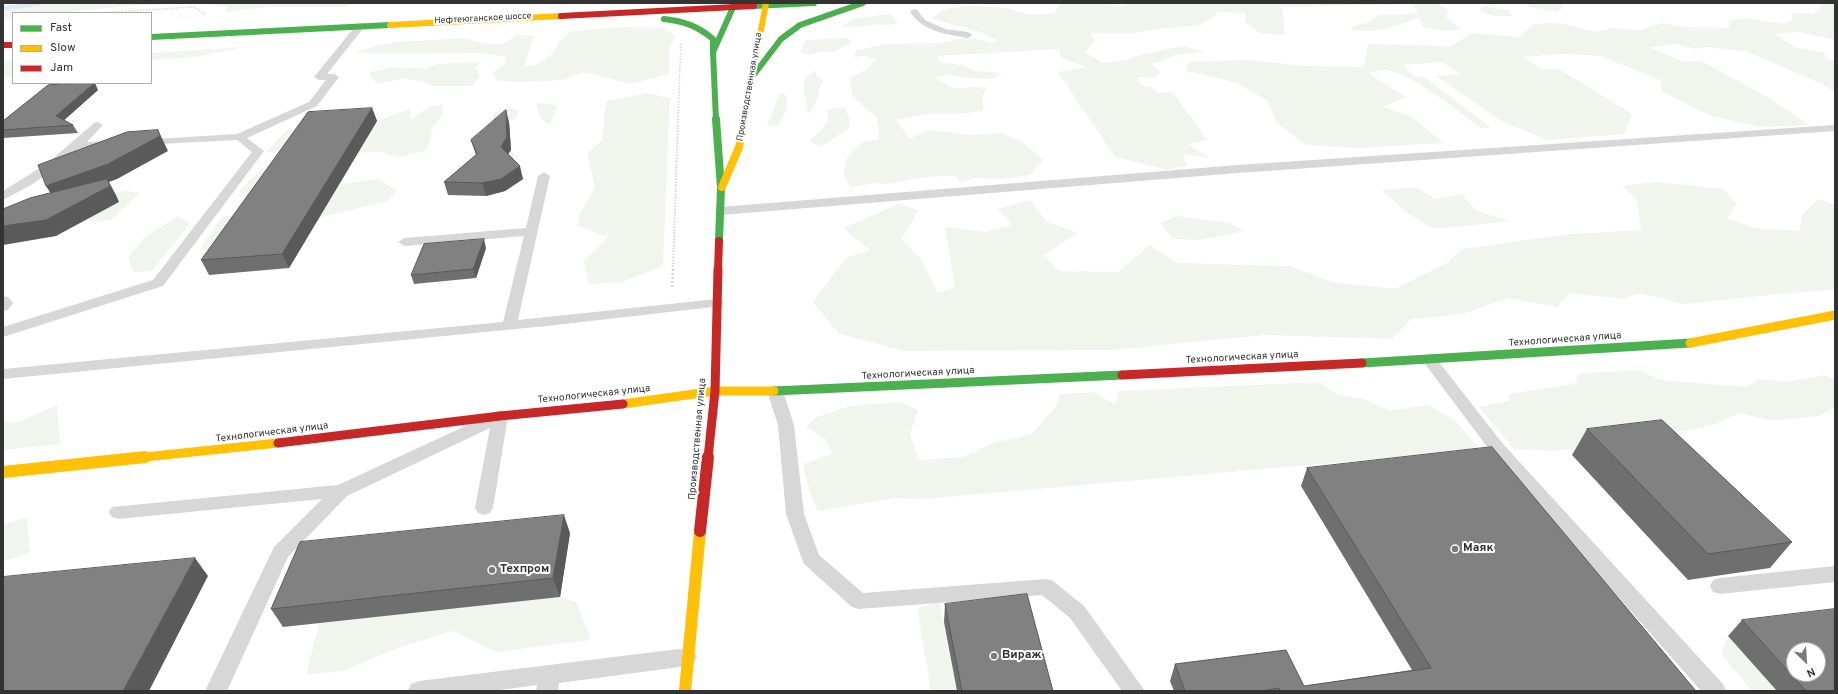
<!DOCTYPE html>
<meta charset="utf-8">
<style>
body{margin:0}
#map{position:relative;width:1838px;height:694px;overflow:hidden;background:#fff;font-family:Overpass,sans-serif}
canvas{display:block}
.frame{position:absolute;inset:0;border:4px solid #333;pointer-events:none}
.legend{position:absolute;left:12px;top:12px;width:140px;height:72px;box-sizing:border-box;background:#fff;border:1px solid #adadad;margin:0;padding:5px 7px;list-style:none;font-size:12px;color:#333}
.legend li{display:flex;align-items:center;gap:8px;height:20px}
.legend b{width:20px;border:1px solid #adadad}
.north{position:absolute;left:1786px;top:642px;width:40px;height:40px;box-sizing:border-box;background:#fff;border:1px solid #adadad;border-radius:50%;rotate:155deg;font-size:11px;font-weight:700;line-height:16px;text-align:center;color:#333}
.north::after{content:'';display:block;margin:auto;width:14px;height:18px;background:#7a7a7a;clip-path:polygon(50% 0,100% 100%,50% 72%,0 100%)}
</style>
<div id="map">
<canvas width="1838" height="694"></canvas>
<div class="frame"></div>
<ul class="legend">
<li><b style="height:5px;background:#4caf50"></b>Fast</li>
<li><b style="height:5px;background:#ffc107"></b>Slow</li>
<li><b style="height:5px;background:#c62828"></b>Jam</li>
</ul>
<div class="north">N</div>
</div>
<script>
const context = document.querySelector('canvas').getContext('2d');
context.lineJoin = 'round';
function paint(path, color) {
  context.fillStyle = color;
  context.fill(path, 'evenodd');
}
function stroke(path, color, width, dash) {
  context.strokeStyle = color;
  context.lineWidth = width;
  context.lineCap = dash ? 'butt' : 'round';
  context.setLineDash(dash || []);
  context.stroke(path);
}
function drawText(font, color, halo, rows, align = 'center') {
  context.font = font + ' Overpass,sans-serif';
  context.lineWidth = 4;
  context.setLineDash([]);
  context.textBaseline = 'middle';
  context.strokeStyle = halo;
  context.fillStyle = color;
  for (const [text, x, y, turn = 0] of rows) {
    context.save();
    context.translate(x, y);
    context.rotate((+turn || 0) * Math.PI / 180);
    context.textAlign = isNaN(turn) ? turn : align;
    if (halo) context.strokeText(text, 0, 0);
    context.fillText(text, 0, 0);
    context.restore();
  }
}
paint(new Path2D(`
 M 42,3 L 354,3 L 345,7 L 270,7 L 225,12 L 228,7 L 205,4 L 173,4 L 125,6 L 61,13 L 13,13 L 13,19 L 3,20 L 3,11 L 38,6 Z
 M 1061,3 L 1097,3 L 1120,6 L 1131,3 L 1456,3 L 1437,4 L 1449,10 L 1446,17 L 1461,29 L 1445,31 L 1423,27 L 1418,17 C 1390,29 1382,32 1351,30 L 1353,26 L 1369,22 L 1379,15 L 1400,15 L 1418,12 L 1413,4 L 1282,7 L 1285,35 L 1260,33 L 1245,22 L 1245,13 L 1219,12 L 1201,25 L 1164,28 L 1135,33 L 1091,33 L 1095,41 L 1085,52 L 1103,63 L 1128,60 L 1136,56 L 1183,46 L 1205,52 L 1177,55 L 1151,64 L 1160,72 L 1157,77 L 1137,77 L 1141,85 L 1152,87 L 1158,93 L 1173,92 L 1207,140 L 1188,144 L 1210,158 L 1183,154 L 1187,166 L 1167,170 L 1115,157 L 1058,72 L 1086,67 L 1061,58 L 1059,49 L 938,56 L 939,62 L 963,65 L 975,71 L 1002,73 L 993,79 L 966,78 L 950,74 L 935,78 L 953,88 L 986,87 L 983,95 L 983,111 L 957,114 L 926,114 L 896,120 L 910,139 L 927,130 L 970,135 L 1002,133 L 1021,141 L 1043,160 L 1030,175 L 1001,179 L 974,178 L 961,183 L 954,175 L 920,178 L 889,184 L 877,183 L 850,187 L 843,173 L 847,157 L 863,142 L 879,139 L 877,118 L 853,97 L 849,79 L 867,69 L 876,59 L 865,56 L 854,57 L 856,50 L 887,44 L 940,43 L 968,37 L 991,43 L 998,41 C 978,28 954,27 932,18 L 944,9 L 969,6 L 1008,8 L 1031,15 L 1054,13 Z
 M 1526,3 L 1560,3 L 1564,6 L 1557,12 L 1529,7 Z
 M 1826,3 L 1835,3 L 1835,40 L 1799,32 L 1774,34 L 1795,47 L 1825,53 L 1825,58 L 1835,61 L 1835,92 L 1820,83 L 1748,52 L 1707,47 L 1694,49 L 1678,44 L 1649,47 L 1684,62 L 1701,61 L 1769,98 L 1809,125 L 1759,127 L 1709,115 L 1662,92 L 1660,80 L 1600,56 L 1565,54 L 1523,57 L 1542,69 L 1559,69 L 1632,114 L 1624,134 L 1548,140 L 1501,121 L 1436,76 L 1460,74 L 1442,62 L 1402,65 L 1416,77 L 1423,76 L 1491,128 L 1481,128 C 1458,112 1412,73 1386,70 C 1381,69 1373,72 1368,73 L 1406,97 L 1383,106 L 1412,117 L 1444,143 L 1359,148 L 1306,145 L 1277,123 L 1267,100 L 1234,82 L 1186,71 L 1189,62 L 1249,60 L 1305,66 L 1364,67 L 1368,44 L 1451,46 L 1472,33 L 1519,37 L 1533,24 L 1560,23 L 1596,32 L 1612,28 L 1641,30 L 1662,23 L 1684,27 L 1729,28 L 1729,21 L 1747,18 L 1783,24 L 1793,20 L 1791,13 L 1814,14 L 1821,5 Z
 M 1481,6 L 1509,10 L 1512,16 L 1495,16 L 1481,12 Z
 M 891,14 L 898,23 C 889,26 882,24 873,25 C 861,26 851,27 840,27 L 856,18 Z
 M 626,27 L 663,28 L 676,36 L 669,49 L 669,74 L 630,84 L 596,75 L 582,73 L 562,80 L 520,82 L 497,81 L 493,72 L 504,65 L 507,57 L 482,53 L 355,53 L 378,45 L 395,42 L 464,38 L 487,44 L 503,44 L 516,36 L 534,35 L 524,67 L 536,65 L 554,53 L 559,41 L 572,31 Z
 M 848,38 L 852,43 L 833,52 L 822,51 L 809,55 L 800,52 L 806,40 Z
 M 245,47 L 196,57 L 151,60 L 151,53 Z
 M 13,60 L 13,77 L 3,78 L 3,61 Z
 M 482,62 L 475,68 L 480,75 L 473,86 L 432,86 L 424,82 L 404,78 L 377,84 L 368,73 L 391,67 L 425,69 L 437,64 Z
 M 816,70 L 817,77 L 823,80 C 817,92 818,104 808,114 L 804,90 L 805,78 Z
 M 647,93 L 670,98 L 663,266 L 622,282 L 589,284 L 584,261 L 608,237 L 577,226 L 580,214 L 595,187 L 587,154 L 602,140 L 606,101 Z
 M 780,93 L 787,96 L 787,109 L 779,125 L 767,126 Z
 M 536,103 L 558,105 L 550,125 L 541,119 Z
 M 443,105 L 442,115 L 433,127 L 427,150 L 398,157 L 381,152 L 358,153 L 377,121 L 410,109 L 411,120 L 430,106 Z
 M 845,107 L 850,119 L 849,128 L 820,147 L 810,141 L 828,122 L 827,111 L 835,108 Z
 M 511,108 L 519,111 L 515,120 L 493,122 L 493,113 Z
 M 313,125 L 293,155 L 266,152 L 286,131 Z
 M 284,167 L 259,203 L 239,191 L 259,171 Z
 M 380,179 L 397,191 L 387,201 L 319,218 L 340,184 Z
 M 1657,182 L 1723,189 L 1737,204 L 1727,218 L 1754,228 L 1799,231 L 1803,214 L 1818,199 L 1835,205 L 1835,290 L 1788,293 L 1684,304 L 1640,293 L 1623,299 L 1570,293 L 1557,307 L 1508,298 L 1462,314 L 1411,319 L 1392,339 L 1265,335 L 1113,350 L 905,351 L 839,334 L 813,302 L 846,258 L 870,250 L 843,228 L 899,204 L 919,210 L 901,239 L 921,259 L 938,293 L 955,288 L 945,227 L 985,232 L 1013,225 L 997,209 L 1030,200 L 1047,222 L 1078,233 L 1044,255 L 1059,271 L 1118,272 L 1150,245 L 1177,263 L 1290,266 L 1332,282 L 1395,289 L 1447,263 L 1462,249 L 1570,234 L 1641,230 L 1637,200 L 1622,186 Z
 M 1416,187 L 1435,199 L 1461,194 L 1477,211 L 1510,221 L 1434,229 L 1407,213 L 1382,190 Z
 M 128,191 L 140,193 L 111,220 L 89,222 L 93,208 L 89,195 Z
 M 253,211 L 220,258 L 201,247 L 222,217 Z
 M 178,216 L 190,223 L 152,271 L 134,272 L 128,258 L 145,237 Z
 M 1178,216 L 1230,223 L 1244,231 L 1200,240 L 1173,239 L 1160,223 Z
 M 1638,370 L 1661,380 L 1746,387 L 1759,379 L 1788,382 L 1823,375 L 1835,379 L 1835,407 L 1819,416 L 1772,421 L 1739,413 L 1712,425 L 1633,442 L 1552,451 L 1514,449 L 1479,407 L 1509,401 L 1509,394 L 1575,384 L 1578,374 Z
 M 1318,382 L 1338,395 L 1364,399 L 1390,411 L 1428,405 L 1455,420 L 1480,450 L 923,499 L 894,498 L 818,511 L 810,493 L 803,464 L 832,454 L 824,438 L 806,427 L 816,417 L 851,406 L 899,402 L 918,410 L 910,434 L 919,460 L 963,457 L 993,443 L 1032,434 L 1056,406 L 1060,394 L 1094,392 L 1116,405 L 1118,391 Z
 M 57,405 L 60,444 L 3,450 L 3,423 L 19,422 Z
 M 27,517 L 30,552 L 3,562 L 3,525 Z
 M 560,597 L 576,602 L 591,640 L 496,652 L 453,631 L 397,648 L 343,671 L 306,675 L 319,623 Z
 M 939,602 L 944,622 L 957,691 L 931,691 L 917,608 Z
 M 1728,636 L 1777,691 L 1752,691 L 1721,654 Z`), '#f1f5ed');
paint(new Path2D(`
 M 25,3 L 42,3 L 38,6 L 3,11 L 3,6 Z`), '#ddebf3');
stroke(new Path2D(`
 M 98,13 L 194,7 L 205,14
 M 678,120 L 681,42`), '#d6d6d6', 1.5, [1.5, 1.5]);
stroke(new Path2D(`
 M 673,270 L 678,119`), '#d6d6d6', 2, [1.5, 1.5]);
stroke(new Path2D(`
 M 672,287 L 673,269`), '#d6d6d6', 2.5, [2, 2]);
paint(new Path2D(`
 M 914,9 L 917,10 L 925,20 L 945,29 L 968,32 L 973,35 L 968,38 C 945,34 924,32 910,12 Z
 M 360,23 L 365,26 L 327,74 L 334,74 L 339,77 L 317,106 L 247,138 L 264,151 L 163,286 L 3,337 L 3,327 L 153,280 L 252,152 L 237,140 L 142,145 L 138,144 L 136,142 L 138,140 L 237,134 L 309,102 L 326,80 L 319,80 L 314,77 L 357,24 Z
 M 98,122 L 103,125 L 87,142 L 112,141 L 118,144 L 116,146 L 79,149 L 33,184 L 3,200 L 3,191 L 49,162 L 94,123 Z
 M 1835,125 L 1835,131 L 1238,173 L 721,215 L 715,211 L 721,207 L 1238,165 Z
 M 544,172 L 550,176 L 518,320 L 717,299 L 722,300 L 724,303 L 722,306 L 547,326 L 3,379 L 3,369 L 503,322 L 524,236 L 405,246 L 398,242 L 405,238 L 526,228 L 538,176 Z
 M 3,296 L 8,297 L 13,303 L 8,310 L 3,311 Z
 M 1430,355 L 1435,357 L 1503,444 L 1723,684 L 1726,691 L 1701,691 L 1491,452 L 1422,360 L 1425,357 Z
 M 775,386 L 781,387 L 783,391 L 794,425 L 804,514 L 819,555 L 863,593 L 1046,579 L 1053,581 L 1084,606 L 1145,691 L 1122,691 L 1070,618 L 1042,595 L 859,609 L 852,607 L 804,564 L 802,559 L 786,514 L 778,425 L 767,391 L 769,387 Z
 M 500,410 L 506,412 L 508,416 L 493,508 L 490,513 L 484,515 L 478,513 L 475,508 L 490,428 L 347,496 L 288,557 L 227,691 L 205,691 L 274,547 L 322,499 L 118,519 L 112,517 L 109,512 L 112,507 L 338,485 Z
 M 1835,566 L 1835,582 L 1720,594 L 1713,592 L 1710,586 L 1713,580 L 1720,578 Z
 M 687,648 L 694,651 L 697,657 L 694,663 L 687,666 L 559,683 L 558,691 L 536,691 L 537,685 L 493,691 L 408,691 L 411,684 L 419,681 Z`), '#d7d7d7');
stroke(new Path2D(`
 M 754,6 L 814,3
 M 664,19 C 683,21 698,26 713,39 L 713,52
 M 151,37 L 390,25
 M 752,77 L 781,39 L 800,25 L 863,3
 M 716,120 L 713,52 L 735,3`), '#4caf50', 6);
stroke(new Path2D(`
 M 716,119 L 721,188 L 719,241`), '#4caf50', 8);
stroke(new Path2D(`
 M 1362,363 L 1690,343
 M 774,391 L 1122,375`), '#4caf50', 9);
stroke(new Path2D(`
 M 390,25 L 561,16
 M 744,120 L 766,3`), '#ffc107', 6);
stroke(new Path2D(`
 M 722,187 L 739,147 L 744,119`), '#ffc107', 8);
stroke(new Path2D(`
 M 1690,343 L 1835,315
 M 623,404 L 715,391 L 774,391
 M 135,458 L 278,443`), '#ffc107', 9);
stroke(new Path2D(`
 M 3,472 L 145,457
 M 685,691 L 700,531`), '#ffc107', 12);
stroke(new Path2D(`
 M 561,16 L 754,6
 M 3,45 L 13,45`), '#c62828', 6);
stroke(new Path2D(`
 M 718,270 L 719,241`), '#c62828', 8);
stroke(new Path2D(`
 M 1122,375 L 1362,363
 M 278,443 L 500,416 L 623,404
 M 708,458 L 715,391 L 718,269`), '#c62828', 9);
stroke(new Path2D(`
 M 700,531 L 708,457`), '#c62828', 12);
paint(new Path2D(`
 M 98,90 L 64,120 L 73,125 L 78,133 L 3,138 L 3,130 Z
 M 372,108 L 377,121 L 289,268 L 209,275 L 201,260 Z
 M 509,122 L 511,150 L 508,154 L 523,179 L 505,191 L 486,196 L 448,195 L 444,182 L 476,155 L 471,140 Z
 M 486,248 L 476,278 L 414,284 L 411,275 Z
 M 1587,429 L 1792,542 L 1770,568 L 1688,580 L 1572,455 Z
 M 1307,468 L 1696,691 L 1174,691 L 1170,681 L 1175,664 L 1304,686 L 1412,670 L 1301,486 Z
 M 570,533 L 560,597 L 283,627 L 271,609 Z
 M 945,604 L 1053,691 L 957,691 L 944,622 Z
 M 1742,620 L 1835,691 L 1777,691 L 1728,636 Z`), '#6f6f6f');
paint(new Path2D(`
 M 94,83 L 95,83 L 98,90 L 61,123 L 56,116 Z
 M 372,108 L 377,121 L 289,268 L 282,254 Z
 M 506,110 L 509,122 L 511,150 L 505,159 L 501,147 Z
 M 158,130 L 168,151 L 117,179 L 109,182 L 116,195 L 119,202 L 56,236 L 3,245 L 3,226 L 56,202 L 46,186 Z
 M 520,166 L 523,179 L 505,191 L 486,196 L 482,183 Z
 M 484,239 L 486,248 L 476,278 L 473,269 Z
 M 564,515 L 570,533 L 560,597 L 553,578 Z
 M 195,558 L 208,576 L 149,691 L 123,691 Z`), '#5a5a5a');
const building = new Path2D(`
 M 87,83 L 94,83 L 56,116 L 73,125 L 3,130 L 3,121 L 48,85 Z
 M 372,108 L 282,254 L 201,260 L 308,112 Z
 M 506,110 L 507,137 L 501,147 L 520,166 L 501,179 L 482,183 L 444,182 L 477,154 L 471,140 Z
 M 158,130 L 160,136 L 108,164 L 46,186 L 38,165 L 127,132 Z
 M 107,179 L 110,186 L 46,220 L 3,226 L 3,209 L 30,198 Z
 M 484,239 L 473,269 L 411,275 L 424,244 Z
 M 1662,420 L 1792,542 L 1708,554 L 1587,429 Z
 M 1492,447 L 1696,691 L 1280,691 L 1279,688 L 1261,691 L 1185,691 L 1175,664 L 1286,650 L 1304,686 L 1431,668 L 1307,468 Z
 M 564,515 L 553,578 L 271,609 L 300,542 Z
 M 195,558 L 123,691 L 3,691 L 3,577 Z
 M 1027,594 L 1053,691 L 962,691 L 945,604 Z
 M 1835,609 L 1835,691 L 1806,691 L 1742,620 ZM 1794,650 L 1818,650 L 1818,674 L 1794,674 Z`);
paint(building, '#818181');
stroke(building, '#5a5a5a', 1);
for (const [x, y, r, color] of [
 [1455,549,4,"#7a7a7a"],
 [492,570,4,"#7a7a7a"],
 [994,656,4,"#7a7a7a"]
]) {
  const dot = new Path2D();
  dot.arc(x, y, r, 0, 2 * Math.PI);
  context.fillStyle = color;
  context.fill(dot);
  stroke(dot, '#fff', 1.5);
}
drawText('9px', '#333', '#fff', [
 ["Нефтеюганское шоссе",483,19,-3],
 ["Производственная улица",750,87,-80]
]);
drawText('10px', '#333', '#fff', [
 ["Технологическая улица",1565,340,-4],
 ["Технологическая улица",1242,358,-3],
 ["Технологическая улица",918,374,-3],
 ["Технологическая улица",594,395,-6],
 ["Технологическая улица",272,433,-7],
 ["Производственная улица",698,439,-85]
]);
drawText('bold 12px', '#333', '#fff', [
 ["Маяк",1463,549],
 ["Техпром",500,570],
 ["Вираж",1002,656]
], 'left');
</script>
